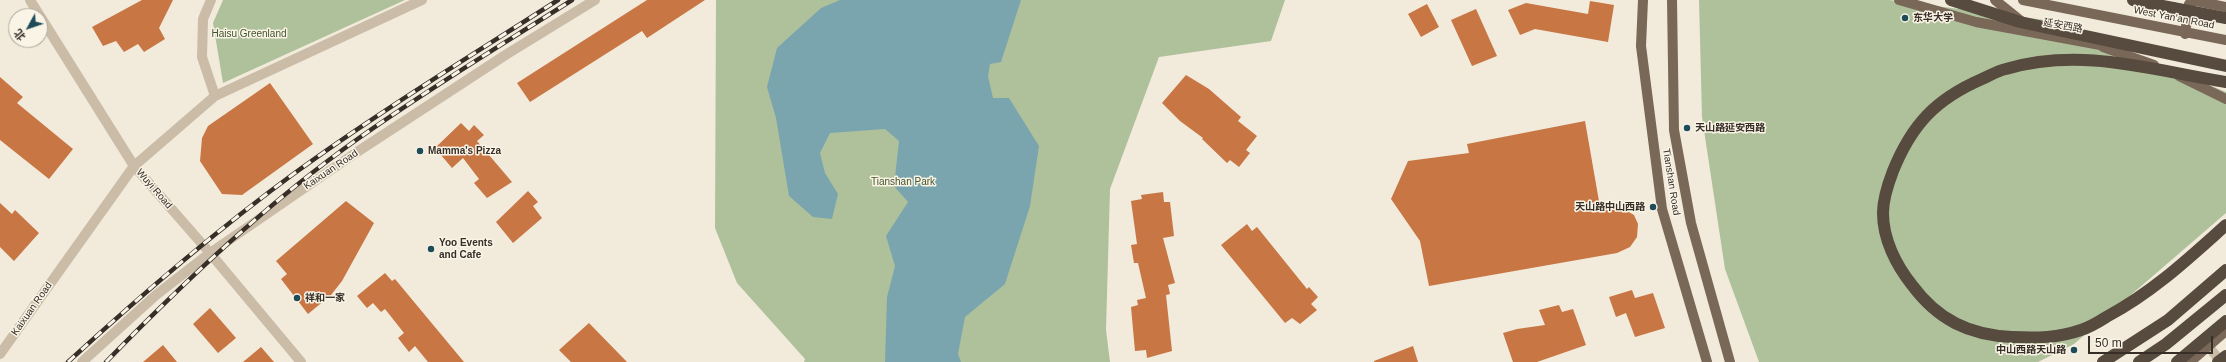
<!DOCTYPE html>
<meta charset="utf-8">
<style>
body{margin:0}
#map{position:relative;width:2226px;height:362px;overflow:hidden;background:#f2eadb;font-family:Arial,"Noto Sans SC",sans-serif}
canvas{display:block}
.north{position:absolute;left:8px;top:8px;width:40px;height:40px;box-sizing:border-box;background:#faf4e7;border:1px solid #aca59a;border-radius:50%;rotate:230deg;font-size:11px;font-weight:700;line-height:16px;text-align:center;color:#362e27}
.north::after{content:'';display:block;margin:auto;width:14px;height:18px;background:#1d4c58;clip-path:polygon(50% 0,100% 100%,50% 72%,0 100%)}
.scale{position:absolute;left:2088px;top:336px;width:125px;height:18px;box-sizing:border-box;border:2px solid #362e27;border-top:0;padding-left:5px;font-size:12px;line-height:14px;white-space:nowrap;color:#362e27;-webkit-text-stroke:3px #faf4e7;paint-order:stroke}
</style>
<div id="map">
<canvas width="2226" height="362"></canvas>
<div class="north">北</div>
<div class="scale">50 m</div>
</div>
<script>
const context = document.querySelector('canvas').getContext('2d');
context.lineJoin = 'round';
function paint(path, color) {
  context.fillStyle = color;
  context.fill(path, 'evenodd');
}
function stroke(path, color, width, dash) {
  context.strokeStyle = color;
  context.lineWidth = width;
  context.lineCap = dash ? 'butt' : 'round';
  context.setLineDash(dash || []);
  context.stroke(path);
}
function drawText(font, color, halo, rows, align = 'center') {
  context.font = font + ' Arial,"Noto Sans SC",sans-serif';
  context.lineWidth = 3;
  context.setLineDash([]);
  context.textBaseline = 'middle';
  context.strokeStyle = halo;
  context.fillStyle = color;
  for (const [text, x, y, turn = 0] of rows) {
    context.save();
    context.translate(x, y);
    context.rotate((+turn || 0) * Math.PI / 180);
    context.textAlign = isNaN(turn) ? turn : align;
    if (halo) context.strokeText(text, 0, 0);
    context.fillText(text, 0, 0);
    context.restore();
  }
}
paint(new Path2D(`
 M 223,0 L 405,0 L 223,83 L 213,23 Z
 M 716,0 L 1285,0 L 1271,41 L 1159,57 L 1110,189 L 1106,330 L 1110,362 L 804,362 L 805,359 L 737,283 L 715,228 Z
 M 1699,0 L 1889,0 L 2053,21 L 2226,92 L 2226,213 L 2074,344 L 2038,362 L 1759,362 L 1725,269 L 1702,117 Z`), '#afc19b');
paint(new Path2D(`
 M 840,0 L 1021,0 L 1001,62 L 990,64 L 988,76 L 993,98 L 1009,98 L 1039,146 L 1030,206 L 1005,284 L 965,317 L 958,354 L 961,362 L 885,362 L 887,297 L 895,266 L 886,236 L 908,202 L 894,186 L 899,141 L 885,129 L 830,133 L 820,153 L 825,173 L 838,194 L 832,219 L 813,217 L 789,196 L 776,118 L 767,87 L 777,48 L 821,8 Z`), '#7aa5af');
paint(new Path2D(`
 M 142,0 L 173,0 L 159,28 L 165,39 L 144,52 L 138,44 L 124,52 L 116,41 L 103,46 L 92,27 Z
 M 647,0 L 705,0 L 647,38 L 642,31 L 530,102 L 517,83 Z
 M 1590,1 L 1614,5 L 1608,42 L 1535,29 L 1520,35 L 1508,10 L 1526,3 L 1588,14 Z
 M 1427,4 L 1439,27 L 1421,37 L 1408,14 Z
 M 1476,9 L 1497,56 L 1472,66 L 1451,20 Z
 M 1186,75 L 1209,89 L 1241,117 L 1238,121 L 1257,136 L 1246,150 L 1250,153 L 1239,167 L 1230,160 L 1227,163 L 1202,139 L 1203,138 L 1180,121 L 1162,103 Z
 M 0,77 L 23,97 L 17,103 L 73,149 L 49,179 L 0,140 Z
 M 270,83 L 313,144 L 242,195 L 222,194 L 200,161 L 202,138 L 208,126 Z
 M 1585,121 L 1600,207 L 1618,206 L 1634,215 L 1638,224 L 1637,237 L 1630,247 L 1617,253 L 1429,286 L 1420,241 L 1391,199 L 1408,161 L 1469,153 L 1467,144 Z
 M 461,123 L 469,131 L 474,125 L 484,135 L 477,141 L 512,182 L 487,198 L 474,183 L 479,179 L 463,158 L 452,168 L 435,148 Z
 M 528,191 L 538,202 L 533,206 L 542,218 L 513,243 L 496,222 Z
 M 1163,192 L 1164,202 L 1170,202 L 1174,236 L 1163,238 L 1175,283 L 1168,285 L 1170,294 L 1166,295 L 1172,351 L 1147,358 L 1146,350 L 1135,351 L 1131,307 L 1138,305 L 1137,300 L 1146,298 L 1138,263 L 1134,263 L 1131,245 L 1137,244 L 1131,201 L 1142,199 L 1141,195 Z
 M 346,201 L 374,223 L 342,281 L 331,295 L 308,314 L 281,279 L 287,274 L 276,261 Z
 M 0,203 L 12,214 L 15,210 L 39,233 L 14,261 L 0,247 Z
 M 1247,224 L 1252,231 L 1257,227 L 1307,289 L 1309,287 L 1318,297 L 1311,304 L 1317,310 L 1300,324 L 1292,318 L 1285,323 L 1221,245 Z
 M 385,273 L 392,281 L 395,279 L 464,362 L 428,362 L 415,346 L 409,352 L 398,338 L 404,333 L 385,309 L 381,312 L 373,303 L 367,308 L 357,296 Z
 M 1632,290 L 1635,298 L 1653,293 L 1665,328 L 1635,337 L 1626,313 L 1616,317 L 1609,297 Z
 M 1559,305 L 1562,312 L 1573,309 L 1586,345 L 1537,362 L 1513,362 L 1503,333 L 1517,329 L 1545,325 L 1539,310 Z
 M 210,308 L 236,338 L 218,353 L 193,324 Z
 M 589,323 L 627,362 L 571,362 L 559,350 Z
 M 163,345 L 177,362 L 143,362 Z
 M 1413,346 L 1418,362 L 1374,362 L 1374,361 Z
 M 261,347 L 274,362 L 243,362 Z`), '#c77644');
stroke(new Path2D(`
 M 30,0 L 134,166 L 210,253 L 301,362
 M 211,0 L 203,19 L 202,57 L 215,96
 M 2209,347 L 2221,362
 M 0,354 L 134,166 L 215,96 L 422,0
 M 82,362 L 156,295 L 210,253 L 354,154 L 507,54 L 595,0`), '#cabca7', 10);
stroke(new Path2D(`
 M 1643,0 L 1641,46 L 1662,209 L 1707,362
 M 1672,0 L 1674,130 L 1691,223 L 1730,362
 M 1899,0 L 1976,22 L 2111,47
 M 1995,0 L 2021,21
 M 2023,0 L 2226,40
 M 2191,0 L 2226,7
 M 2185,34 L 2189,4
 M 2103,47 L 2154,65
 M 2179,76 L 2226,99
 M 2190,362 L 2226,331`), '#796858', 10);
stroke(new Path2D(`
 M 2133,0 L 2173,8
 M 2139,362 L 2166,344 L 2226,295
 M 2177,362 L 2226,321`), '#574a3e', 12);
const rail = new Path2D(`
 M 68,362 C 140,296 213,233 292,175 C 377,113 469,57 558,0
 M 106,362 C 184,282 267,203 359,138 C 428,89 500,46 572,0`);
stroke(rail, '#362e27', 4.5);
stroke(rail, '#faf4e7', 3, [9]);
stroke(new Path2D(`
 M 1951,0 L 2020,22 L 2226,66
 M 2173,8 L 2226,18
 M 2226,82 C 2151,70 2082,47 2006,69 C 1997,71 1989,76 1982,79 C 1936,99 1912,124 1893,171 C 1888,184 1883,198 1883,213 C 1883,239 1896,265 1912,285 C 1938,320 1969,335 2012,337 C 2037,338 2058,338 2081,330 C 2091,327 2100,321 2108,316 C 2153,292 2189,258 2226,225
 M 2103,362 L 2168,320 L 2226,270
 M 2218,362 L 2226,356`), '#574a3e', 12);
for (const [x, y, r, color] of [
 [1905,18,4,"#1d4c58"],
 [1687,128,4,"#1d4c58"],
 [420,151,4,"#1d4c58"],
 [1653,207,4,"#1d4c58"],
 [431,249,4,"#1d4c58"],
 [297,298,4,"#1d4c58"],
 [2074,350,4,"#1d4c58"]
]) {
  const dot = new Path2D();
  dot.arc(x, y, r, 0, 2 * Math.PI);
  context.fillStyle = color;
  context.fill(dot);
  stroke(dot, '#faf4e7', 1.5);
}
drawText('bold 10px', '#362e27', '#faf4e7', [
 ["东华大学",1913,18],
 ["天山路延安西路",1695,128],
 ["Mamma's Pizza",428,151],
 ["天山路中山西路",1645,207,"right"],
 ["Yoo Events",439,243],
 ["and Cafe",439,255],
 ["祥和一家",305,298],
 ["中山西路天山路",2066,350,"right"]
], 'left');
drawText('10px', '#362e27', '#faf4e7', [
 ["West Yan'an Road",2174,18,11],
 ["延安西路",2063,26,10],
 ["Kaixuan Road",331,170,-34],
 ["Tianshan Road",1671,182,81],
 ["Wuyi Road",154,189,49],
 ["Kaixuan Road",32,309,-55]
]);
drawText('10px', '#40552b', '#faf4e7', [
 ["Haisu Greenland",249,34],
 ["Tianshan Park",903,182]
]);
</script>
